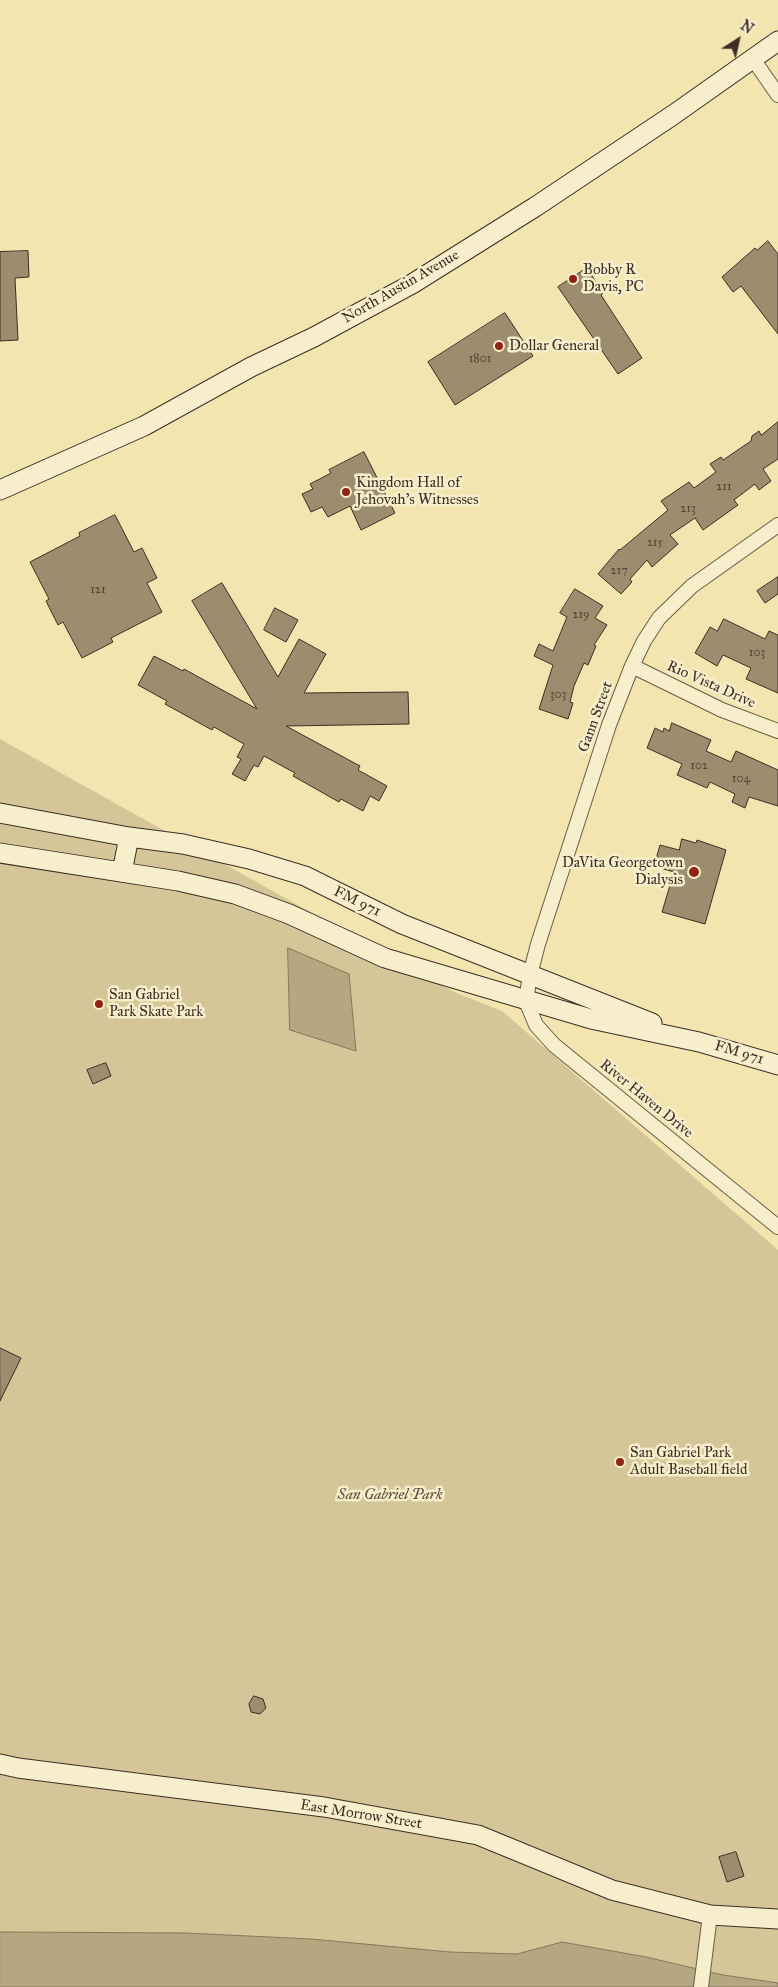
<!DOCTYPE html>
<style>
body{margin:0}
#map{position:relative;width:778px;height:1987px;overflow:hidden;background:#f3e5b0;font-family:"IM FELL Great Primer",serif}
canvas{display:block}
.north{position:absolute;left:713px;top:15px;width:50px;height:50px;-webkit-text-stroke:4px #f7eecc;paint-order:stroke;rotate:35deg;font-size:14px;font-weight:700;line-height:20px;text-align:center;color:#3c2e24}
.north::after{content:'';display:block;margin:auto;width:18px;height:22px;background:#3c2e24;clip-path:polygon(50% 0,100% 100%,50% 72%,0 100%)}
</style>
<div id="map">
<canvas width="778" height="1987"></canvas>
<div class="north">N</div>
</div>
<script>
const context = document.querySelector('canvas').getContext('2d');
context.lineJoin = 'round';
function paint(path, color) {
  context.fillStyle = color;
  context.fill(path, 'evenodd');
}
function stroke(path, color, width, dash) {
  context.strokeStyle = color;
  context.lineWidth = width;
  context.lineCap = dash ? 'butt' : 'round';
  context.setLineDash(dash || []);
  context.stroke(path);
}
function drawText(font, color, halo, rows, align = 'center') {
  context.font = font + ' "IM FELL Great Primer",serif';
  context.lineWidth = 5;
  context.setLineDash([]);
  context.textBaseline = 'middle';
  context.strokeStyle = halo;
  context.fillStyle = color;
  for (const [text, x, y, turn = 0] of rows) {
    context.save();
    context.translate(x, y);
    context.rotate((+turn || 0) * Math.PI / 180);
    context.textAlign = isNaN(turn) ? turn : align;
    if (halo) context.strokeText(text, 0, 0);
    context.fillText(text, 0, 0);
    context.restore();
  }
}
paint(new Path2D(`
 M 0,739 L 454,992 L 502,1011 L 778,1250 L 778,1983 L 723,1975 L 646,1957 L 562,1942 L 517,1954 L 450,1952 L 311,1939 L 186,1933 L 0,1932 Z`), '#d4c698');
const water = new Path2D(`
 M 288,948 L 349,974 L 356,1051 L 290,1030 Z
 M 0,1932 L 186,1933 L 311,1939 L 450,1952 L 517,1954 L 562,1942 L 646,1957 L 723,1975 L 778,1983 L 778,1987 L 0,1987 Z`);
paint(water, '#b5a780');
stroke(water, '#85775b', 1);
const building = new Path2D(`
 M 768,241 L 778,254 L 778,334 L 741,286 L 733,292 L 722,277 L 755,248 L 757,250 Z
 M 28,251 L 29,277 L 15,278 L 18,340 L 0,341 L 0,252 Z
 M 587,268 L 603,293 L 601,295 L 642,358 L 618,374 L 558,287 Z
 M 505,313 L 533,356 L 455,405 L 428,362 Z
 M 778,422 L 778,459 L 763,469 L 771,481 L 759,490 L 755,484 L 734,500 L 738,505 L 703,530 L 695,518 L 670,535 L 678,544 L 652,567 L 647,560 L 630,579 L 632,582 L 621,594 L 598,574 L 619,549 L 620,550 L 668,510 L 661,501 L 689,482 L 694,488 L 716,472 L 710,464 L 721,457 L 723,460 L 751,441 L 752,436 L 759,431 L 761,435 Z
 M 364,452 L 395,513 L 361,530 L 350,506 L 328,517 L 322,507 L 311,512 L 302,494 L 313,489 L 310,484 L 331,473 L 329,470 Z
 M 115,515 L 134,552 L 142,548 L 157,578 L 147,583 L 162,612 L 111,638 L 113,642 L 82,658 L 63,622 L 58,625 L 46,601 L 49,599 L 30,562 L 80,536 L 79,533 Z
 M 778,577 L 778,594 L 765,603 L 757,591 Z
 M 222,583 L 278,677 L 299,639 L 326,654 L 304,693 L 408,692 L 409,724 L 286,726 L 360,766 L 358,770 L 387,786 L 379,801 L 370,796 L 363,811 L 341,799 L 339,802 L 293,776 L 295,773 L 264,756 L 258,767 L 254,765 L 245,781 L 232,774 L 241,759 L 237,757 L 244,744 L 214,727 L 212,730 L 165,704 L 167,701 L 138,685 L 154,656 L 183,671 L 184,669 L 257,709 L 192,601 Z
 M 575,589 L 603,606 L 595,618 L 607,625 L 594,645 L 596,646 L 588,665 L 584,663 L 574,686 L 570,702 L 573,703 L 568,719 L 539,709 L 553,665 L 534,656 L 539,644 L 553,651 L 567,617 L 560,613 Z
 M 275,608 L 298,620 L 286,642 L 264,630 Z
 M 724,619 L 765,639 L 769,631 L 778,635 L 778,693 L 746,679 L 751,668 L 723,655 L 717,666 L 695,653 L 710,627 L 717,631 Z
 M 672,723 L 711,740 L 706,751 L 731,762 L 736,751 L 778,770 L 778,806 L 749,797 L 745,808 L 732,802 L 735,794 L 710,782 L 707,788 L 677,775 L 682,764 L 647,748 L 655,728 L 663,732 L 664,728 L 669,731 Z
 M 682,839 L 696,843 L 697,840 L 726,850 L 705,924 L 662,912 L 674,872 L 654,866 L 660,845 L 679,850 Z
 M 106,1063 L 111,1076 L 93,1084 L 87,1070 Z
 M 0,1348 L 21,1358 L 0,1401 Z
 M 254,1696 L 263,1699 L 266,1708 L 260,1714 L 251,1712 L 249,1704 Z
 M 736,1852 L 744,1876 L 727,1882 L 719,1857 Z`);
paint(building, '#9b8d6d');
stroke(building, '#3c2e24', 1);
const street = new Path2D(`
 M 753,59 L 778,95
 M 778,525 L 692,586 L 659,618 L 644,641 L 632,666 L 609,725 L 538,944 L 530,975 L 526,1001 L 536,1025 L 554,1045 L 778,1227
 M 632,666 L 722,710 L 778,731
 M 701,1987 L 710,1915`);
const secondary = new Path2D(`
 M 0,490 L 144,426 L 251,367 L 314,337 L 412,284 L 535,207 L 673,115 L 778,41
 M 0,813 L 129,837 L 183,844 L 249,859 L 305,876 L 402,924 L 652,1023
 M 0,853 L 178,881 L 235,894 L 289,914 L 385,958 L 591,1019 L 699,1042 L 778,1065
 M 122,872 L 129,837
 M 0,1764 L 18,1768 L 324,1807 L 478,1835 L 612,1890 L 710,1915 L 778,1919`);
stroke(street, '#6a5c47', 16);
stroke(secondary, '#3c2e24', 21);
stroke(street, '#f7eecc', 14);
stroke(secondary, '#f7eecc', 19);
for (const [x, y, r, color] of [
 [573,279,5,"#8f2418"],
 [499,346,5,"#8f2418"],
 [346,492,5,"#8f2418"],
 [694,872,6,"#8f2418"],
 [99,1004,5,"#8f2418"],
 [620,1462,5,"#8f2418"]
]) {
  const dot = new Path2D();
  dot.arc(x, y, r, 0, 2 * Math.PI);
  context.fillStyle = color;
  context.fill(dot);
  stroke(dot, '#f7eecc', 2);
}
drawText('12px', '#544636', null, [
 ["1801",480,359],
 ["211",724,487],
 ["213",688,509],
 ["215",655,543],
 ["217",619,571],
 ["121",98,590],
 ["219",581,615],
 ["103",757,653],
 ["303",558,695],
 ["102",699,766],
 ["104",741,779]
]);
drawText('15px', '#3c2e24', '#f7eecc', [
 ["Bobby R",583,270],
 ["Davis, PC",583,287],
 ["Dollar General",509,346],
 ["Kingdom Hall of",356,483],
 ["Jehovah's Witnesses",356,500],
 ["DaVita Georgetown",683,863,"right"],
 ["Dialysis",683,880,"right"],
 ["San Gabriel",109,995],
 ["Park Skate Park",109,1012],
 ["San Gabriel Park",630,1453],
 ["Adult Baseball field",630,1470]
], 'left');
drawText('15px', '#3c2e24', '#f7eecc', [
 ["North Austin Avenue",401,287,-30],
 ["Rio Vista Drive",711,685,24],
 ["Gann Street",596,717,-70],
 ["FM 971",357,902,26],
 ["FM 971",739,1053,17],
 ["River Haven Drive",646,1099,39],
 ["East Morrow Street",361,1815,9]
]);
drawText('italic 15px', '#5a4c3b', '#f7eecc', [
 ["San Gabriel Park",390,1495]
]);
</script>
